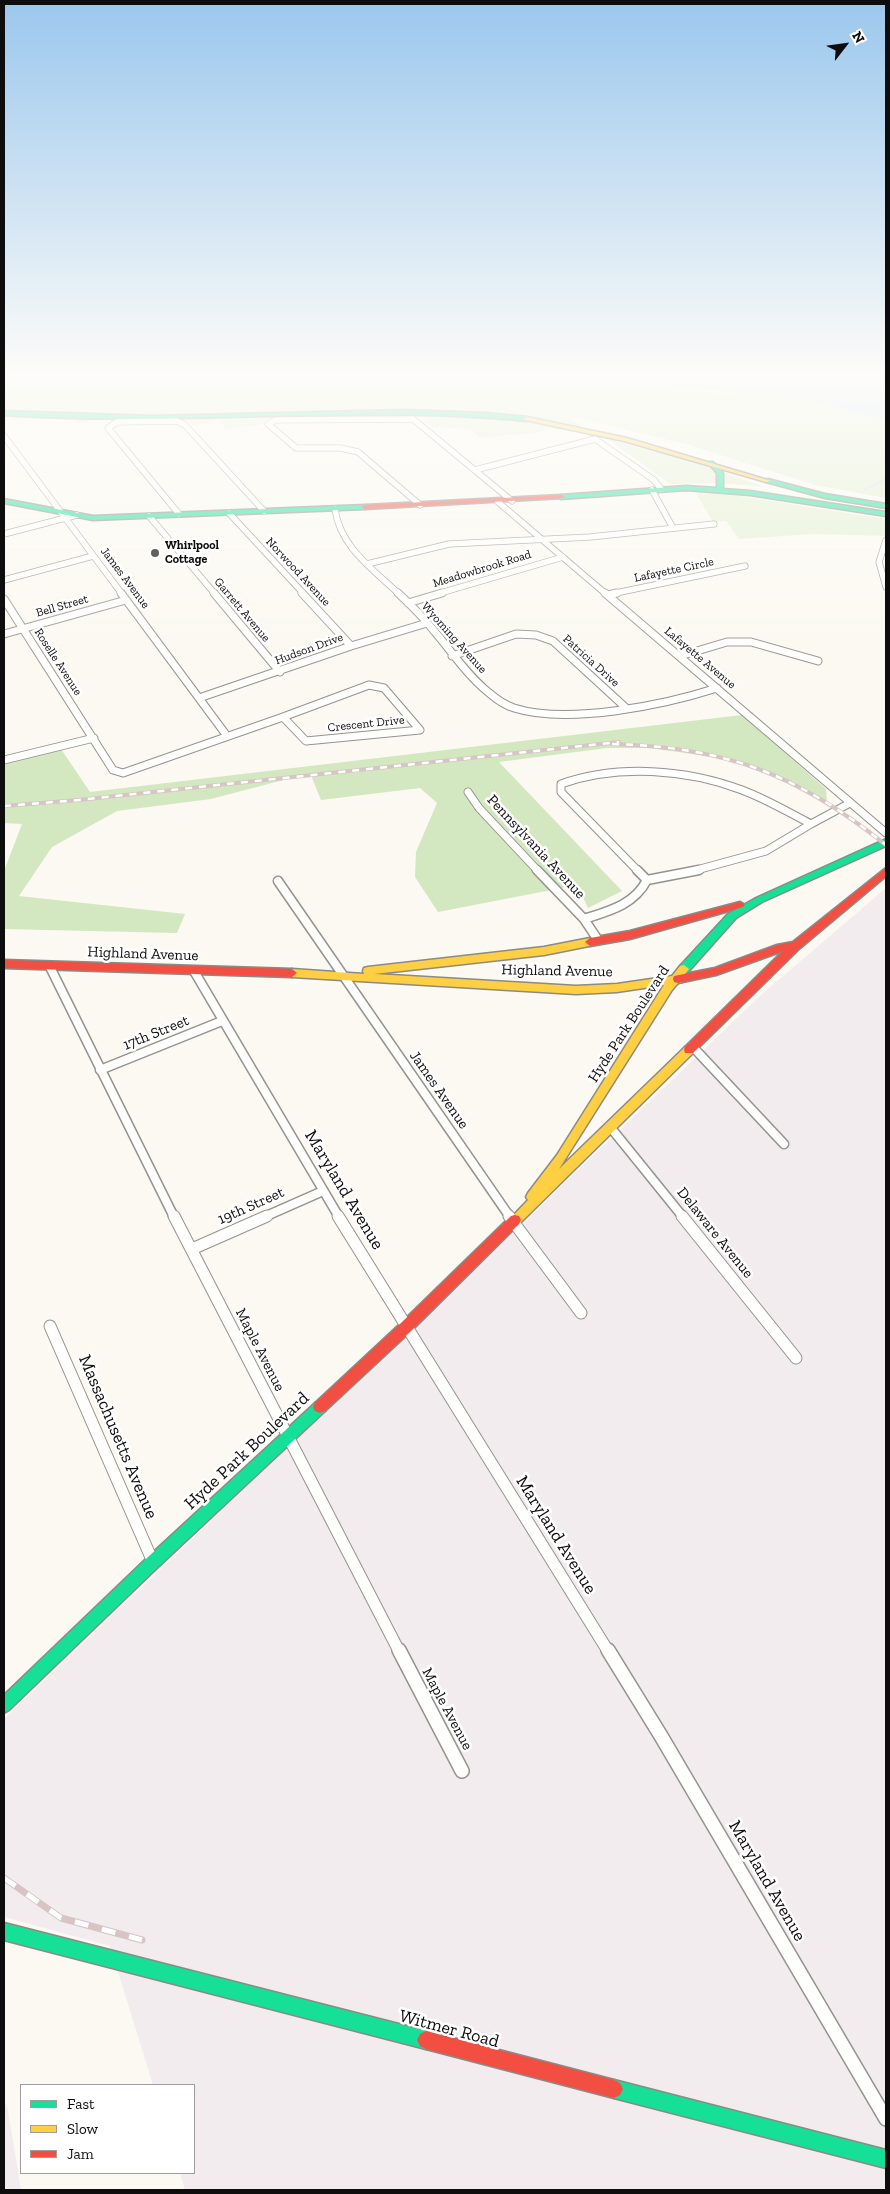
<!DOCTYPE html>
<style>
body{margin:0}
#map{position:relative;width:890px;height:2194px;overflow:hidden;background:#fbf9f1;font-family:"Zilla Slab",serif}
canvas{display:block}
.frame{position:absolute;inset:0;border:5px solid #0d0d0d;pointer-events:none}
.legend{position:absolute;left:20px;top:2084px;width:175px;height:90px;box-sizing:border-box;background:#fff;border:1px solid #9e9e9e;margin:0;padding:6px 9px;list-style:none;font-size:15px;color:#0d0d0d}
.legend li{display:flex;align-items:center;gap:10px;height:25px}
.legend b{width:25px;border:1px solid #9e9e9e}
.north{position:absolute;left:820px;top:20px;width:50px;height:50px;-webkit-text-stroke:4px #fff;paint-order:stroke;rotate:60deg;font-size:14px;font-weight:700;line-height:20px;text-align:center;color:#0d0d0d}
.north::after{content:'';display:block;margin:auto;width:18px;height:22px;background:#0d0d0d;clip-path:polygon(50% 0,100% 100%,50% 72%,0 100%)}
</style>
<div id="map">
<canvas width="890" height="2194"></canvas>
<div class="frame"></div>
<ul class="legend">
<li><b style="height:6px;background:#16e098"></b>Fast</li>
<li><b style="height:6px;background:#ffcf43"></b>Slow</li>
<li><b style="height:6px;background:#f24e42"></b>Jam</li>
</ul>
<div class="north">N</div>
</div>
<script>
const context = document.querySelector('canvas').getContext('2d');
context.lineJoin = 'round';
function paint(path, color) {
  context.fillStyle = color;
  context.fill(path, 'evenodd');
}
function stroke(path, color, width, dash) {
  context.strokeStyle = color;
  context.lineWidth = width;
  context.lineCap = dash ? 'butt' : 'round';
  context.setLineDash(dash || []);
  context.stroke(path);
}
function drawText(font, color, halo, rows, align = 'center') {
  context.font = font + ' "Zilla Slab",serif';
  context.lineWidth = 5;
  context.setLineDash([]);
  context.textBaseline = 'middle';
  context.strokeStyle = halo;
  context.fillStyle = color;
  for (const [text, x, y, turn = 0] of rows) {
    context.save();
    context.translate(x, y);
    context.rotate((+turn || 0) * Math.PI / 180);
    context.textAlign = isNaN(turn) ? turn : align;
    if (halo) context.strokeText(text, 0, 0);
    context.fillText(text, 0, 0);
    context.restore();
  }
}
paint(new Path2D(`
 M 886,888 L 886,2190 L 185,2190 L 180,2173 L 194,2173 L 194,2085 L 153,2085 L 110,1946 L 4,1917 L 4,1719 L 761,995 Z
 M 4,2104 L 7,2105 L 21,2190 L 4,2190 Z`), '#f2ecee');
paint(new Path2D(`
 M 4,373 L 435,373 L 642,383 L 722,393 L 790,396 L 886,415 L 886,498 L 815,485 L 686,444 L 568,416 L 595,437 L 578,432 L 547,427 L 542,432 L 480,438 L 469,429 L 432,427 L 419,416 L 274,418 L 266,420 L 263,424 L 227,430 L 218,420 L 193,426 L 186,419 L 93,420 L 77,424 L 74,419 L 11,419 L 4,416 Z
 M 608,439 L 696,463 L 765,487 L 718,483 L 670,484 Z
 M 696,493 L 739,496 L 886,519 L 886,536 L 813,534 L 739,539 L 726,521 L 713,522 Z`), '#e3f0d1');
paint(new Path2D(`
 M 742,715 L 826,789 L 827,801 L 771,773 L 727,759 L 650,748 L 607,748 L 499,762 L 622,891 L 588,908 L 577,885 L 438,912 L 415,877 L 416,852 L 437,803 L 420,788 L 321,800 L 310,773 L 211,799 L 117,811 L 52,847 L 19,896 L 185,914 L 177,933 L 4,929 L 4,871 L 22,824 L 4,823 L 4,763 L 61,749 L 90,792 Z`), '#d3e7c0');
paint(new Path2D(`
 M 415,373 L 886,373 L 886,419 L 798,398 L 703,390 L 658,384 L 547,382 Z`), '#c8e4f4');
stroke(new Path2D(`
 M 865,490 L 886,478`), '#c8e4f4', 2);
const streetFar4 = new Path2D(`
 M 4,436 L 122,594
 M 475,470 L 595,439 L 654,480 L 661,489
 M 652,490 L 673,528
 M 498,502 L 606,594
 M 420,505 L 358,452 L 340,448 L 296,448 L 268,424 L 276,420 L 413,419 L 512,501
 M 335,509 C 340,547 373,569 399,594
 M 229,513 L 304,594
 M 179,514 L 108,428 L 117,422 L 177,421 L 185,425 L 264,511
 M 149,516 L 215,594
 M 4,534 L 77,515
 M 886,540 L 879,562 L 886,587
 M 367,564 L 449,544 L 590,537 L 714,524
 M 4,580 L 93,556
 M 437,594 L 563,557
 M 611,594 L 745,566`);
const streetFar3 = new Path2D(`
 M 121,593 L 227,736
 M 214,593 L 280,672
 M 302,593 L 351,646
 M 398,593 C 411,605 424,618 435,632 C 452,652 467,675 488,692 C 495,698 504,705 514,708 C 568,725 664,705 717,688
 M 605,593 L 886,833
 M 608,595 L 617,593
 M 4,599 L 113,770 L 123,773 L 283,717
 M 408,603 L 442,593
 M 4,634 L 126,600
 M 452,656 L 516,634 L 536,635 L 553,641 L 625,707
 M 680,656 L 727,642 L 751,642 L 818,661
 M 369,685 L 384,688 L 420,730 L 306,741 L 283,717 Z
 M 199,698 L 351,646 L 427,623
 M 4,760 L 94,738
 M 468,792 L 479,808 L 538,871
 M 638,871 L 561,792 L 561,784 C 618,764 686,769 742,790 C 766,799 788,812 811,824 L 850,803
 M 693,871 L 766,851 L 811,824`);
const streetFar2 = new Path2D(`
 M 537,870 L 584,919
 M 637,870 L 647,880
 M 278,881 L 510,1217
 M 598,940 L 584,919 C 609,911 634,905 647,880 L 699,870
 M 50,967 L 174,1217
 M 194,971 L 339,1217
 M 692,1046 L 784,1144
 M 100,1070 L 222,1021
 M 611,1128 L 683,1217
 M 264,1217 L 323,1191`);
const streetFar1 = new Path2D(`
 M 174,1216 L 399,1651
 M 338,1216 L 608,1651
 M 509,1216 L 581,1313
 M 682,1216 L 796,1358
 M 192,1249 L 267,1216
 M 50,1326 L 153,1562`);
const street = new Path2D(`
 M 399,1650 L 462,1771
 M 608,1650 L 661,1736 L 886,2119`);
const fast = new Path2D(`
 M 405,410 L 486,413 L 527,417 L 530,419 L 527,421 C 353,404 178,427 4,415 L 4,411 L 152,416 Z
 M 709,462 L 713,462 L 723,473 L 723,489 L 750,491 L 886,512 L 886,516 L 750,495 L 686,490 L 561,499 L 557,497 L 561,495 L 686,486 L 717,488 L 717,473 L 708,463 Z
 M 768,479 L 825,494 L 886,504 L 886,508 L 825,498 L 766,482 L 766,480 Z
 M 4,499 L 93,516 L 365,505 L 369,507 L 365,509 L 93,520 L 4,503 Z
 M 886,839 L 886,846 L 762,902 L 736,918 L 688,972 L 680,972 L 679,969 L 680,966 L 728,914 L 756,898 Z
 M 320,1401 L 325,1403 L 327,1407 L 325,1411 L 158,1567 L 9,1710 L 4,1713 L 4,1695 L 148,1557 L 315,1403 Z
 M 4,1923 L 426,2031 L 432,2034 L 435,2040 L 432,2046 L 426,2049 L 4,1940 Z
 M 614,2080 L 886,2150 L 886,2168 L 614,2098 L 608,2095 L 605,2089 L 608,2083 Z`);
const slow = new Path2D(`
 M 527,417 L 627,438 L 771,481 L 766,482 L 624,441 L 525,420 L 524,419 Z
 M 590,938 L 595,942 L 594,945 L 544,955 L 374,974 L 576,986 L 617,984 L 672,976 L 680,966 L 684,965 L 689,969 L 682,978 L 682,982 L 678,983 L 672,990 L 559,1169 L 685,1047 L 693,1047 L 694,1050 L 693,1053 L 519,1224 L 515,1225 L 511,1224 L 509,1220 L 528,1200 L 526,1197 L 528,1193 L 557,1155 L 664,985 L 617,992 L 576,994 L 292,977 L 287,973 L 292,969 L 364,974 L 363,971 L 364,968 L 368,967 L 544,947 Z`);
const jam = new Path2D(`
 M 561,495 L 565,497 L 563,498 L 365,509 L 361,507 L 365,505 Z
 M 886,868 L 886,876 L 800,948 L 693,1053 L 685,1053 L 684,1050 L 685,1047 L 783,951 L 716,975 L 678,983 L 674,982 L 673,979 L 674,976 L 715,968 L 777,945 L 793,942 Z
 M 740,902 L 745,905 L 743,907 L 630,939 L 590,946 L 585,942 L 590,938 L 630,931 Z
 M 4,960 L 292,969 L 297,973 L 292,977 L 4,968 Z
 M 515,1215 L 519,1216 L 521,1220 L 519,1224 L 411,1331 L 325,1411 L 320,1413 L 315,1411 L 313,1407 L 315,1403 L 401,1323 L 511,1216 Z
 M 426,2031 L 614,2080 L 620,2083 L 623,2089 L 620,2095 L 614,2098 L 426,2049 L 420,2046 L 417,2040 L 420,2034 Z`);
stroke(streetFar4, '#949390', 7);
stroke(streetFar3, '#949390', 9);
stroke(streetFar2, '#949390', 11);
stroke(streetFar1, '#949390', 13);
stroke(street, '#949390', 16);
stroke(fast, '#8b8a86', 3);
stroke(slow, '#8b8a86', 3);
stroke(jam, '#8b8a86', 3);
stroke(streetFar4, '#fefefd', 5.5);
stroke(streetFar3, '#fefefd', 7);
stroke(streetFar2, '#fefefd', 8);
stroke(streetFar1, '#fefefd', 11);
stroke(street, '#fefefd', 13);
paint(fast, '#16e098');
paint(slow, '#ffcf43');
paint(jam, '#f24e42');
const railFar1 = new Path2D(`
 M 612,744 C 726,747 797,774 886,845
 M 4,806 L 79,800 L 619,742`);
const rail = new Path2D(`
 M 4,1878 L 61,1918 L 142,1940`);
stroke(railFar1, '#d6c5c4', 4);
stroke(rail, '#d6c5c4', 7);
stroke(railFar1, '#fff', 2.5, [7]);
stroke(rail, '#fff', 5, [14]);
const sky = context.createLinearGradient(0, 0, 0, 680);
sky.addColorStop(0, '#9bc7ed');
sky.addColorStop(0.55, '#fdfcf9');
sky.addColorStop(1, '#fdfcf900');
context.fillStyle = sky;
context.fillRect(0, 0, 890, 680);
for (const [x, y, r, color] of [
 [155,553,5,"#60605d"]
]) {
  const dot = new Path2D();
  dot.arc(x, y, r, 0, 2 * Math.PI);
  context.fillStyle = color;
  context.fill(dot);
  stroke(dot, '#fff', 2);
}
drawText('bold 12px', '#0d0d0d', '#fff', [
 ["Whirlpool",165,546],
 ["Cottage",165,560]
], 'left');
drawText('12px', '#0d0d0d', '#fff', [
 ["Meadowbrook Road",482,569,-17],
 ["Lafayette Circle",674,570,-12],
 ["Norwood Avenue",298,572,47],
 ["James Avenue",125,578,53],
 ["Bell Street",62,606,-16],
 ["Garrett Avenue",242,610,50],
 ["Wyoming Avenue",454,638,48],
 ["Hudson Drive",309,649,-20],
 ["Lafayette Avenue",700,658,40],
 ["Patricia Drive",591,661,42],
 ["Roselle Avenue",58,662,57],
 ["Crescent Drive",366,724,-6]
]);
drawText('15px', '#0d0d0d', '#fff', [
 ["Pennsylvania Avenue",536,847,47],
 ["Highland Avenue",143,954,2],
 ["Highland Avenue",557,971,1],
 ["Hyde Park Boulevard",629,1024,-57],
 ["17th Street",156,1033,-22],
 ["James Avenue",439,1090,55],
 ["19th Street",251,1206,-24],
 ["Delaware Avenue",715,1233,51],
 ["Maple Avenue",260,1350,63],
 ["Maple Avenue",447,1709,62]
]);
drawText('18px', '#0d0d0d', '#fff', [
 ["Maryland Avenue",344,1190,59],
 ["Massachusetts Avenue",118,1437,67],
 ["Hyde Park Boulevard",247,1451,-43],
 ["Maryland Avenue",556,1535,58],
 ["Maryland Avenue",767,1881,60],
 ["Witmer Road",449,2029,15]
]);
</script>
